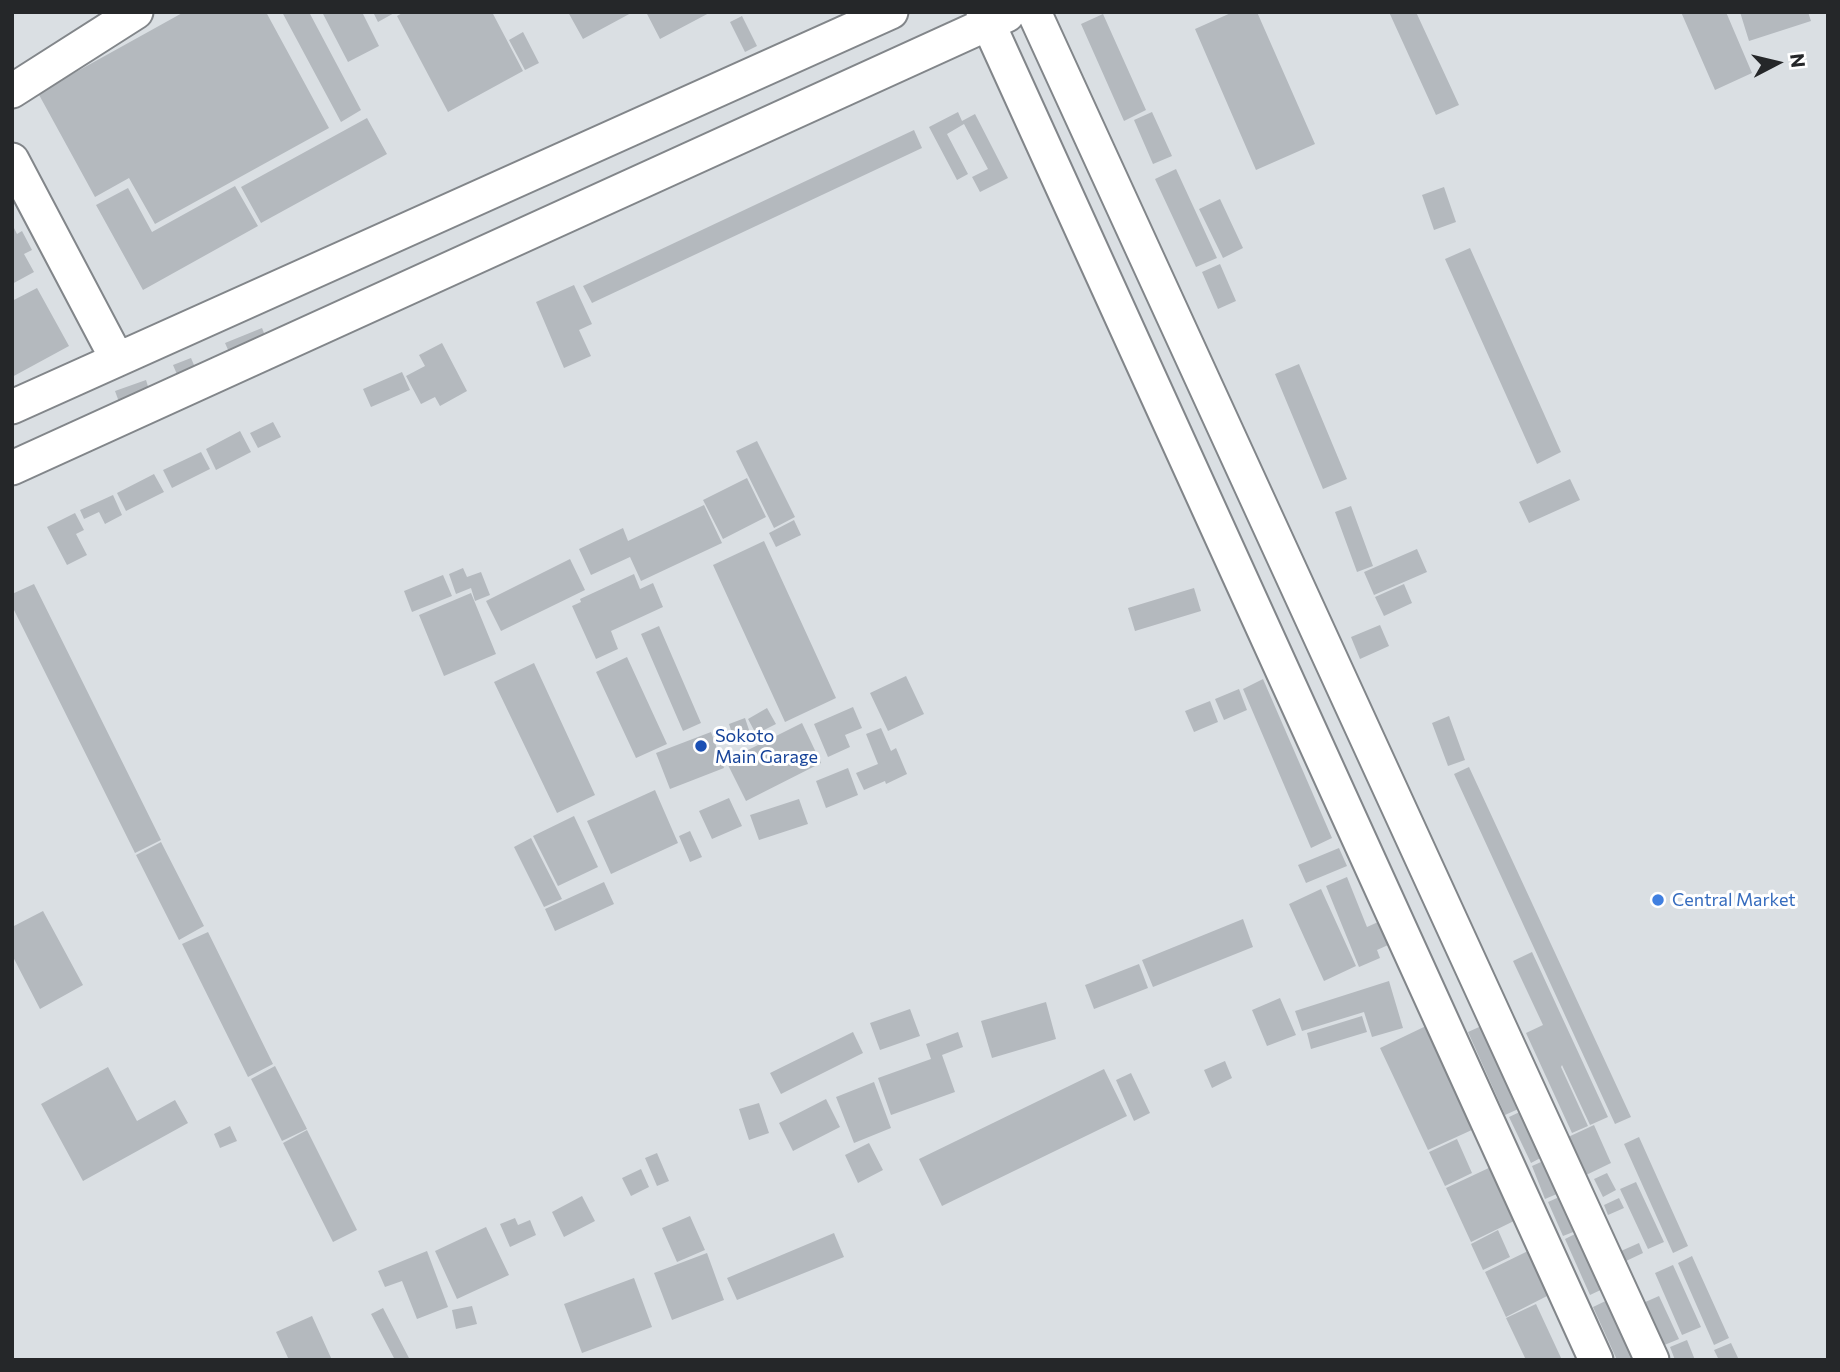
<!DOCTYPE html>
<style>
body{margin:0}
#map{position:relative;width:1840px;height:1372px;overflow:hidden;background:#dadfe3;font-family:Commissioner,sans-serif}
canvas{display:block}
.frame{position:absolute;inset:0;border:14px solid #252729;pointer-events:none}
.north{position:absolute;left:1742px;top:28px;width:70px;height:70px;-webkit-text-stroke:5px #fff;paint-order:stroke;rotate:83deg;font-size:19px;font-weight:700;line-height:28px;text-align:center;color:#252729}
.north::after{content:'';display:block;margin:auto;width:24px;height:32px;background:#252729;clip-path:polygon(50% 0,100% 100%,50% 72%,0 100%)}
</style>
<div id="map">
<canvas width="1840" height="1372"></canvas>
<div class="frame"></div>
<div class="north">N</div>
</div>
<script>
const context = document.querySelector('canvas').getContext('2d');
context.lineJoin = 'round';
function paint(path, color) {
  context.fillStyle = color;
  context.fill(path, 'evenodd');
}
function stroke(path, color, width, dash) {
  context.strokeStyle = color;
  context.lineWidth = width;
  context.lineCap = dash ? 'butt' : 'round';
  context.setLineDash(dash || []);
  context.stroke(path);
}
function drawText(font, color, halo, rows, align = 'center') {
  context.font = font + ' Commissioner,sans-serif';
  context.lineWidth = 6;
  context.setLineDash([]);
  context.textBaseline = 'middle';
  context.strokeStyle = halo;
  context.fillStyle = color;
  for (const [text, x, y, turn = 0] of rows) {
    context.save();
    context.translate(x, y);
    context.rotate((+turn || 0) * Math.PI / 180);
    context.textAlign = isNaN(turn) ? turn : align;
    if (halo) context.strokeText(text, 0, 0);
    context.fillText(text, 0, 0);
    context.restore();
  }
}
paint(new Path2D(`
 M 184,12 L 266,12 L 329,128 L 155,224 L 129,178 L 95,197 L 38,93 Z
 M 282,12 L 309,12 L 361,110 L 341,122 Z
 M 322,12 L 362,12 L 379,46 L 348,62 Z
 M 373,12 L 396,12 L 378,22 Z
 M 404,12 L 492,12 L 523,71 L 448,112 L 397,16 Z
 M 568,12 L 633,12 L 583,39 Z
 M 646,12 L 711,12 L 660,39 Z
 M 1233,12 L 1257,12 L 1315,144 L 1256,170 L 1195,29 Z
 M 1389,12 L 1416,12 L 1459,105 L 1436,115 Z
 M 1681,12 L 1726,12 L 1752,73 L 1715,90 Z
 M 1740,12 L 1808,12 L 1811,21 L 1749,41 Z
 M 1103,14 L 1146,110 L 1124,121 L 1081,24 Z
 M 742,16 L 757,46 L 745,52 L 730,22 Z
 M 523,32 L 539,63 L 525,70 L 509,40 Z
 M 958,112 L 962,121 L 975,114 L 1008,178 L 980,192 L 972,177 L 988,169 L 964,124 L 947,134 L 968,174 L 957,180 L 929,127 Z
 M 1152,112 L 1172,156 L 1153,164 L 1134,120 Z
 M 367,118 L 387,154 L 261,223 L 241,187 Z
 M 914,130 L 922,148 L 592,303 L 583,286 Z
 M 1176,169 L 1217,258 L 1196,267 L 1155,179 Z
 M 235,186 L 258,226 L 143,290 L 96,205 L 128,188 L 152,232 Z
 M 1444,187 L 1456,222 L 1434,230 L 1422,195 Z
 M 1220,199 L 1243,248 L 1223,258 L 1199,209 Z
 M 12,224 L 17,234 L 22,231 L 32,250 L 24,254 L 34,272 L 12,284 Z
 M 1470,248 L 1561,452 L 1537,464 L 1445,259 Z
 M 1220,264 L 1236,301 L 1218,309 L 1202,272 Z
 M 574,285 L 592,324 L 579,330 L 591,356 L 564,368 L 536,302 Z
 M 37,288 L 69,346 L 12,377 L 12,301 Z
 M 262,328 L 270,348 L 234,363 L 225,343 Z
 M 442,343 L 467,391 L 440,406 L 435,397 L 421,404 L 406,376 L 425,366 L 419,355 Z
 M 191,358 L 200,379 L 182,386 L 173,365 Z
 M 1299,364 L 1347,479 L 1323,489 L 1275,374 Z
 M 402,372 L 410,390 L 371,407 L 363,389 Z
 M 146,380 L 152,399 L 122,410 L 115,391 Z
 M 273,422 L 281,437 L 258,448 L 250,433 Z
 M 240,431 L 251,452 L 216,470 L 206,449 Z
 M 757,441 L 795,517 L 774,528 L 736,451 Z
 M 201,452 L 210,469 L 172,488 L 163,470 Z
 M 154,474 L 164,492 L 126,511 L 117,493 Z
 M 747,478 L 766,517 L 723,539 L 703,500 Z
 M 1570,479 L 1580,500 L 1529,523 L 1519,502 Z
 M 113,495 L 122,515 L 105,524 L 99,512 L 84,519 L 80,510 Z
 M 704,505 L 722,543 L 641,581 L 630,557 L 591,575 L 579,549 L 623,528 L 628,541 Z
 M 1351,506 L 1373,566 L 1357,572 L 1335,512 Z
 M 75,513 L 84,530 L 76,534 L 87,555 L 67,565 L 47,527 Z
 M 794,520 L 801,535 L 776,547 L 769,533 Z
 M 764,541 L 836,698 L 785,722 L 713,565 Z
 M 1417,549 L 1427,572 L 1374,595 L 1364,572 Z
 M 570,559 L 585,590 L 501,631 L 486,601 Z
 M 463,568 L 467,577 L 481,572 L 490,595 L 475,601 L 471,588 L 456,594 L 449,574 Z
 M 634,574 L 640,589 L 653,583 L 663,607 L 611,631 L 618,649 L 596,659 L 572,606 L 581,602 L 580,599 Z
 M 443,575 L 452,596 L 412,612 L 404,591 Z
 M 34,584 L 161,840 L 135,853 L 12,606 L 12,594 Z
 M 1404,584 L 1412,603 L 1384,616 L 1375,597 Z
 M 1194,588 L 1201,611 L 1135,631 L 1128,608 Z
 M 471,593 L 496,654 L 444,676 L 419,615 Z
 M 1380,625 L 1389,646 L 1360,659 L 1351,637 Z
 M 659,626 L 701,723 L 683,731 L 641,634 Z
 M 627,657 L 667,744 L 636,758 L 596,672 Z
 M 534,663 L 595,795 L 557,813 L 494,682 Z
 M 906,676 L 924,714 L 888,731 L 870,693 Z
 M 1263,679 L 1332,838 L 1311,848 L 1243,689 Z
 M 1239,689 L 1247,710 L 1224,720 L 1215,699 Z
 M 1210,701 L 1218,722 L 1194,732 L 1185,711 Z
 M 853,707 L 862,728 L 845,735 L 850,747 L 828,757 L 814,724 Z
 M 767,708 L 776,724 L 756,734 L 748,719 Z
 M 1449,716 L 1465,760 L 1448,766 L 1432,723 Z
 M 745,718 L 751,736 L 735,742 L 729,724 Z
 M 802,723 L 821,763 L 746,801 L 726,761 Z
 M 881,728 L 891,751 L 896,748 L 907,774 L 886,784 L 885,781 L 864,790 L 856,773 L 878,764 L 866,734 Z
 M 711,732 L 724,768 L 670,789 L 656,753 Z
 M 1469,767 L 1631,1117 L 1615,1124 L 1454,774 Z
 M 848,768 L 858,795 L 826,808 L 816,781 Z
 M 655,790 L 678,843 L 611,874 L 587,821 Z
 M 729,798 L 742,826 L 712,839 L 699,811 Z
 M 799,799 L 808,824 L 759,840 L 750,815 Z
 M 574,816 L 598,867 L 558,886 L 533,836 Z
 M 690,831 L 702,857 L 690,862 L 679,836 Z
 M 531,838 L 562,899 L 544,907 L 514,847 Z
 M 161,842 L 204,926 L 179,940 L 136,855 Z
 M 1339,848 L 1347,866 L 1306,883 L 1298,865 Z
 M 1347,877 L 1367,927 L 1387,918 L 1397,941 L 1377,950 L 1380,958 L 1359,967 L 1326,886 Z
 M 604,882 L 614,904 L 555,931 L 545,909 Z
 M 1321,889 L 1356,966 L 1324,981 L 1289,904 Z
 M 43,911 L 83,985 L 40,1009 L 12,955 L 12,927 Z
 M 1243,919 L 1253,947 L 1153,987 L 1142,960 Z
 M 208,932 L 273,1064 L 248,1077 L 182,944 Z
 M 1532,952 L 1608,1117 L 1590,1125 L 1562,1065 L 1561,1067 L 1588,1126 L 1572,1133 L 1526,1033 L 1543,1025 L 1513,961 Z
 M 1139,964 L 1148,988 L 1094,1009 L 1085,985 Z
 M 1389,981 L 1403,1028 L 1372,1037 L 1364,1012 L 1302,1031 L 1295,1011 Z
 M 1280,998 L 1296,1035 L 1267,1046 L 1252,1010 Z
 M 1046,1002 L 1056,1039 L 992,1058 L 981,1021 Z
 M 910,1009 L 920,1036 L 880,1050 L 870,1023 Z
 M 1362,1016 L 1367,1032 L 1311,1049 L 1307,1033 Z
 M 1488,1023 L 1525,1106 L 1505,1115 L 1468,1032 Z
 M 1426,1026 L 1474,1129 L 1428,1150 L 1380,1048 Z
 M 853,1032 L 863,1053 L 781,1094 L 770,1073 Z
 M 958,1032 L 963,1047 L 942,1055 L 955,1092 L 891,1115 L 878,1078 L 931,1059 L 926,1044 Z
 M 1225,1061 L 1232,1078 L 1212,1088 L 1204,1070 Z
 M 275,1066 L 307,1129 L 282,1141 L 251,1079 Z
 M 108,1067 L 137,1121 L 175,1100 L 188,1123 L 83,1181 L 41,1104 Z
 M 1104,1069 L 1127,1116 L 942,1206 L 919,1159 Z
 M 1131,1073 L 1150,1113 L 1134,1121 L 1116,1080 Z
 M 874,1082 L 891,1128 L 854,1143 L 836,1097 Z
 M 826,1099 L 840,1127 L 793,1151 L 779,1123 Z
 M 759,1103 L 769,1133 L 749,1140 L 739,1109 Z
 M 1526,1109 L 1548,1154 L 1531,1163 L 1509,1117 Z
 M 1594,1125 L 1611,1163 L 1584,1176 L 1566,1138 Z
 M 230,1126 L 237,1141 L 220,1148 L 214,1134 Z
 M 307,1130 L 357,1230 L 333,1242 L 283,1143 Z
 M 1639,1137 L 1688,1246 L 1673,1253 L 1624,1144 Z
 M 1457,1139 L 1472,1173 L 1445,1186 L 1429,1152 Z
 M 869,1143 L 883,1170 L 858,1183 L 845,1155 Z
 M 657,1153 L 669,1181 L 657,1186 L 645,1158 Z
 M 1550,1158 L 1564,1191 L 1545,1199 L 1532,1166 Z
 M 1493,1166 L 1518,1219 L 1471,1242 L 1446,1188 Z
 M 641,1169 L 649,1187 L 631,1196 L 622,1178 Z
 M 1607,1173 L 1616,1190 L 1603,1197 L 1594,1179 Z
 M 1636,1182 L 1664,1242 L 1648,1249 L 1620,1189 Z
 M 1566,1194 L 1581,1229 L 1563,1236 L 1548,1202 Z
 M 582,1196 L 595,1221 L 564,1237 L 552,1212 Z
 M 1619,1198 L 1624,1208 L 1608,1215 L 1604,1205 Z
 M 690,1216 L 705,1250 L 677,1262 L 662,1228 Z
 M 515,1218 L 518,1225 L 530,1220 L 536,1235 L 510,1247 L 500,1224 Z
 M 486,1227 L 509,1275 L 457,1299 L 435,1251 Z
 M 1498,1230 L 1510,1257 L 1483,1270 L 1471,1244 Z
 M 1583,1230 L 1609,1286 L 1590,1295 L 1565,1239 Z
 M 834,1233 L 844,1257 L 737,1300 L 727,1278 Z
 M 1639,1243 L 1643,1253 L 1626,1261 L 1621,1251 Z
 M 427,1251 L 448,1307 L 417,1319 L 402,1281 L 385,1287 L 378,1271 Z
 M 1528,1251 L 1549,1295 L 1506,1317 L 1485,1272 Z
 M 707,1253 L 724,1300 L 672,1320 L 654,1273 Z
 M 1692,1256 L 1729,1338 L 1714,1345 L 1678,1263 Z
 M 1673,1265 L 1701,1327 L 1682,1335 L 1655,1273 Z
 M 634,1278 L 652,1327 L 582,1353 L 564,1304 Z
 M 1616,1296 L 1645,1360 L 1617,1360 L 1593,1307 Z
 M 1659,1296 L 1679,1339 L 1662,1346 L 1643,1303 Z
 M 1536,1304 L 1562,1360 L 1526,1360 L 1506,1318 Z
 M 472,1306 L 477,1324 L 456,1329 L 452,1310 Z
 M 383,1308 L 410,1360 L 395,1360 L 371,1314 Z
 M 312,1316 L 332,1360 L 289,1360 L 276,1332 Z
 M 1687,1340 L 1695,1360 L 1675,1360 L 1670,1347 Z
 M 1731,1343 L 1739,1360 L 1719,1360 L 1714,1350 Z`), '#b4b9be');
const minor = new Path2D(`
 M 983,12 L 1596,1360
 M 1034,12 L 1652,1360
 M 12,91 L 136,12
 M 12,160 L 117,359
 M 12,407 L 891,12
 M 12,468 L 1007,15`);
stroke(minor, '#82868a', 37);
stroke(minor, '#fff', 33);
for (const [x, y, r, color] of [
 [701,746,7,"#1a4fb4"],
 [1658,900,7,"#3f7fe0"]
]) {
  const dot = new Path2D();
  dot.arc(x, y, r, 0, 2 * Math.PI);
  context.fillStyle = color;
  context.fill(dot);
  stroke(dot, '#fff', 2.5);
}
drawText('18px', '#164399', '#fff', [
 ["Sokoto",715,736],
 ["Main Garage",715,757]
], 'left');
drawText('18px', '#366cbe', '#fff', [
 ["Central Market",1672,900]
], 'left');
</script>
